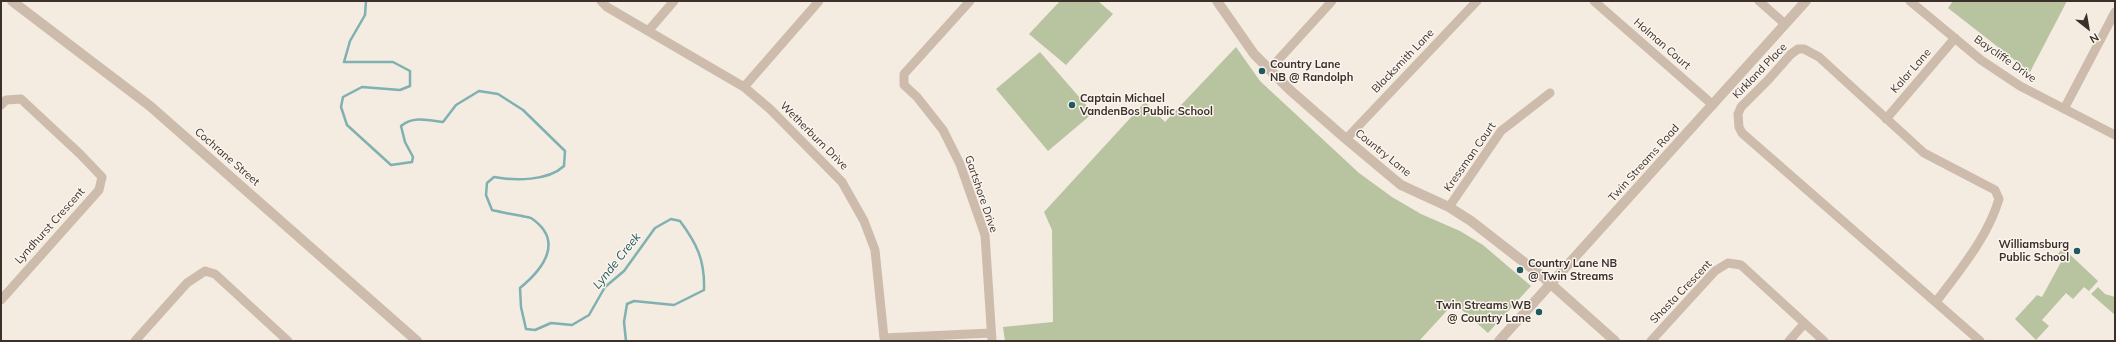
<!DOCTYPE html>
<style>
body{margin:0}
#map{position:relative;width:2116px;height:342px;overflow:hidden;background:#f4ebe1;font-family:Mulish,sans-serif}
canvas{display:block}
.frame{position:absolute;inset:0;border:2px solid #3b302b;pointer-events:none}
.north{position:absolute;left:2068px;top:8px;width:40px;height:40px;-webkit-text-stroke:3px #fbf5ee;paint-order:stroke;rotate:149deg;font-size:11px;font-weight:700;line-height:16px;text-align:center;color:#3b302b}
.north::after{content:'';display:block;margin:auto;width:14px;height:18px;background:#3b302b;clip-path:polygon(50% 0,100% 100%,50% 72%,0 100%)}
</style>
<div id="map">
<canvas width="2116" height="342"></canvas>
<div class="frame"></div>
<div class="north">N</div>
</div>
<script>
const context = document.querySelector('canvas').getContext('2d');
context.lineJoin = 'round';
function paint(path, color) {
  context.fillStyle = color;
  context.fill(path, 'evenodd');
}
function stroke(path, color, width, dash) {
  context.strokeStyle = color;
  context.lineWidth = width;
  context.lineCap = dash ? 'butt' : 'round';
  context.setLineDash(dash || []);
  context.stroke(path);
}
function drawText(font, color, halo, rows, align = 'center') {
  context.font = font + ' Mulish,sans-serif';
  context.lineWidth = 3;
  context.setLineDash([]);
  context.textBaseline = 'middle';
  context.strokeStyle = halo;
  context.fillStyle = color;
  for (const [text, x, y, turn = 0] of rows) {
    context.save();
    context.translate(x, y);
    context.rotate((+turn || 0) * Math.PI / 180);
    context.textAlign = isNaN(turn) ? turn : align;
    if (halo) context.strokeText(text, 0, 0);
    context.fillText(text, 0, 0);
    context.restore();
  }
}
paint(new Path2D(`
 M 1060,1 L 1098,1 L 1113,14 L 1066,65 L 1029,34 Z
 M 1953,1 L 2067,1 L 2030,72 L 1948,8 Z
 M 1236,47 L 1260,81 L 1359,173 L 1392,197 L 1421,214 L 1460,231 L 1483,245 L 1531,286 L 1488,333 L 1454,303 L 1419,341 L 1005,341 L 1003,327 L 1053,322 L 1052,230 L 1044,212 L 1145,102 L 1165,122 Z
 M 1040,52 L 1093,113 L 1048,151 L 996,89 Z
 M 2063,248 L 2098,281 L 2089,291 L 2084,287 L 2073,299 L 2066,293 L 2042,320 L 2049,326 L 2036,340 L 2015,319 L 2037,295 L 2042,297 L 2061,262 L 2056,256 Z
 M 2098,287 L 2105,294 L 2115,297 L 2115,315 L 2091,294 Z`), '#b8c4a0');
stroke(new Path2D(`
 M 366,1 L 365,15 L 350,41 L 344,62 L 393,62 L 410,71 L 410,86 L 400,90 L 362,87 L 343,97 L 341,107 L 347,125 L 391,165 L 412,162 L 413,157 L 405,142 L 401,126 C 413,116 428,120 443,122 L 456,105 L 479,91 L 498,94 L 523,110 L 565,151 L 564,166 C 548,181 515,181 494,177 L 487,183 L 486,195 L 492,210 C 499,212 529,217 531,218 C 565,241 543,269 520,288 L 521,307 L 526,329 L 535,330 L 551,323 L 572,325 L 589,315 L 605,287 L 624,271 L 655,228 L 671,219 L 680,221 C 697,244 705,260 704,290 L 674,305 L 634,301 L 627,304 L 624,322 L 626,341`), '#7fb0b2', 2.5);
stroke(new Path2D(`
 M 601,1 L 607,7 L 744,87 L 770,109 L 842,182 L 864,221 L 875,250 L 884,338 L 991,333
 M 970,1 L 904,74 L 904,85 L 917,97 L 943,130 L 960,164 L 985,235 L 992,341
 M 1594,1 L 1713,105
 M 1759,1 L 1785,24
 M 1910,1 L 1981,60 L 2020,86 L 2115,135
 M 649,30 L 674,1
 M 1270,69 L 1332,1
 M 744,87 L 819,1
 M 1,105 L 6,100 L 21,99 L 80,154 L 102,177 L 99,190 L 1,300
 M 2064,109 L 2115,12
 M 1886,119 L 1955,38
 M 1346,139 L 1477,1
 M 1449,207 L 1501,131 L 1550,93
 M 1936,302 C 1959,271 1988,237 1999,199 L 1995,190 L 1924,153 L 1819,57 L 1804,49 L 1798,49 L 1791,54 L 1769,79 L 1741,107 L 1738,114 L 1739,127 L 1742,133 L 1980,341
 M 135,341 L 187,283 L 205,271 L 215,274 L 288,341
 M 1651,341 L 1715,271 L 1728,263 L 1741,265 L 1824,341
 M 1789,341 L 1804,324`), '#cdbbac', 9);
stroke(new Path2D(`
 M 12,1 L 150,106 L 417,341
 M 1217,1 L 1254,54 L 1290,90 L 1346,139 L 1401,185 L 1449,207 L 1471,221 L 1543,277 L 1615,341
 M 1499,341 L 1806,1`), '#cdbbac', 10);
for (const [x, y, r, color] of [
 [1262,71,4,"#1f5a5e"],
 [1072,105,4,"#1f5a5e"],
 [2077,251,4,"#1f5a5e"],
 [1520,270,4,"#1f5a5e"],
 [1539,312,4,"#1f5a5e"]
]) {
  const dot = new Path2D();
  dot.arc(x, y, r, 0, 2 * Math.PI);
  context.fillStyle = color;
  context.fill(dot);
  stroke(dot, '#fbf5ee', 1.5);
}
drawText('11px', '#3b302b', '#fbf5ee', [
 ["Holman Court",1662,44,41],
 ["Baycliffe Drive",2005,59,35],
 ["Blacksmith Lane",1403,61,-46],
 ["Kirkland Place",1760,71,-46],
 ["Kalar Lane",1911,71,-49],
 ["Wetherburn Drive",814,136,45],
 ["Country Lane",1383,153,39],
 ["Cochrane Street",227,157,41],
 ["Kressman Court",1470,157,-55],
 ["Twin Streams Road",1644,163,-48],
 ["Gartshore Drive",981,194,71],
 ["Lyndhurst Crescent",50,226,-48],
 ["Shasta Crescent",1681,292,-46]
]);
drawText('bold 11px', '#3b302b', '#fbf5ee', [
 ["Country Lane",1270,65],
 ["NB @ Randolph",1270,78],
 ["Captain Michael",1080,99],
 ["VandenBos Public School",1080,112],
 ["Williamsburg",2069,245,"right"],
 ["Public School",2069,258,"right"],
 ["Country Lane NB",1528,264],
 ["@ Twin Streams",1528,277],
 ["Twin Streams WB",1531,306,"right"],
 ["@ Country Lane",1531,319,"right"]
], 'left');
drawText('italic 12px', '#1f5a5e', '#fbf5ee', [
 ["Lynde Creek",617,261,-51]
]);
</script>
